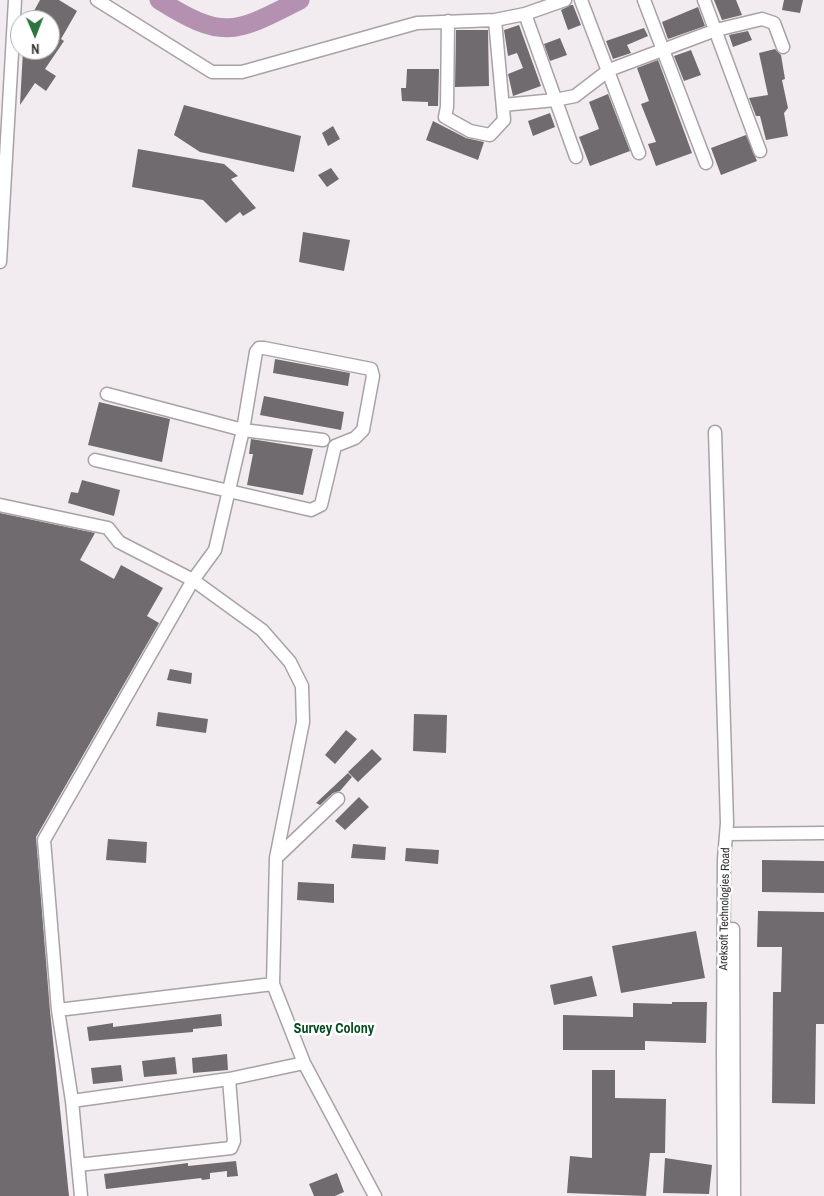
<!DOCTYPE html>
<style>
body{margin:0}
#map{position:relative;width:824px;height:1196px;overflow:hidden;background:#f2ecf1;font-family:"Archivo Narrow",sans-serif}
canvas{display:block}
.north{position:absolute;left:10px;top:10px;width:50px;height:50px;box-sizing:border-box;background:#fff;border:1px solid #aeadad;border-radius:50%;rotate:179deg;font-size:14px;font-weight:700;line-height:20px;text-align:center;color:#343133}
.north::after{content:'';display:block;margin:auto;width:18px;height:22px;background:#2d7440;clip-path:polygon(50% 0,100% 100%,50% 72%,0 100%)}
</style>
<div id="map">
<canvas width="824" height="1196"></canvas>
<div class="north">N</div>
</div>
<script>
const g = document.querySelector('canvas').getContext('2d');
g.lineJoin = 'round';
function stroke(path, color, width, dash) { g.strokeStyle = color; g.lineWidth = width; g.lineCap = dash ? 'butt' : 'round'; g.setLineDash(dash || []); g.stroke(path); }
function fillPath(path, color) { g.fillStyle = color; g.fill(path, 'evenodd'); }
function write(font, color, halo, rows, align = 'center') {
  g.font = font + ' "Archivo Narrow",sans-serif'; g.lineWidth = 5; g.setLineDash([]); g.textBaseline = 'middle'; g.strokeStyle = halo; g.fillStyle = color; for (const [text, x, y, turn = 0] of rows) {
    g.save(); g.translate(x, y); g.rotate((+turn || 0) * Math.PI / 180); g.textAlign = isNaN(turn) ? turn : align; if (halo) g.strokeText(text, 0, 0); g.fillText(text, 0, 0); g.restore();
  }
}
stroke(new Path2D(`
 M 159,0 C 224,41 235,33 300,0`), '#b491b0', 19);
fillPath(new Path2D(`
 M 40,0 L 59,0 L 77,11 L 61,39 L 64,41 L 45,69 L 56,76 L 46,91 L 35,83 L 20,105 L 23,50 L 50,50 L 50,20 L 29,20 Z
 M 714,0 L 736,0 L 742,15 L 722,20 Z
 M 784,0 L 803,0 L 800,13 L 782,10 Z
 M 571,5 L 573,5 L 581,25 L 568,30 L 561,10 Z
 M 698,7 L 705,26 L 668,39 L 662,22 Z
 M 519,25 L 541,86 L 513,96 L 508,74 L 523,68 L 517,53 L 508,56 L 504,30 Z
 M 644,28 L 648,36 L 627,45 L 631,53 L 613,59 L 606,41 Z
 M 456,30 L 488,30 L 489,86 L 455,87 Z
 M 748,31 L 752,40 L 733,47 L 729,35 Z
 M 560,38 L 567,55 L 550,61 L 544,44 Z
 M 775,49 L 781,55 L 785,79 L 782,80 L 788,108 L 784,113 L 788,136 L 766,140 L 760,116 L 756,116 L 749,98 L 768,95 L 759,53 Z
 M 691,50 L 701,75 L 684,81 L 674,56 Z
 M 658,60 L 692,153 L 656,166 L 648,144 L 656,142 L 641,104 L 649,101 L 637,68 Z
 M 407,69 L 439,69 L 438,106 L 428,106 L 428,102 L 402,101 L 401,88 L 406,88 Z
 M 608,94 L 630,151 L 590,166 L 579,137 L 599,129 L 589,102 Z
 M 184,105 L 301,136 L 294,172 L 200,152 L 174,135 Z
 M 550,113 L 555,127 L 533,136 L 528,121 Z
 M 433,121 L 466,138 L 484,142 L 478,160 L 426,140 Z
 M 333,126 L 340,139 L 328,146 L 322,133 Z
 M 746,135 L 757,161 L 721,175 L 711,148 Z
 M 138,149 L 224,164 L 238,176 L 231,179 L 256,208 L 243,216 L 240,212 L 226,223 L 203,200 L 132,187 Z
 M 331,168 L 339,179 L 327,187 L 318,175 Z
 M 303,232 L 350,240 L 344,271 L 299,262 Z
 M 275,359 L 350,373 L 348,386 L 273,373 Z
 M 264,396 L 344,412 L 341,430 L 260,415 Z
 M 99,402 L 170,419 L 162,462 L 88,445 Z
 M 251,439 L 313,449 L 303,495 L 247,485 L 253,454 L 249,454 Z
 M 82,480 L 120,490 L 114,516 L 68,503 L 71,492 L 78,493 Z
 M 0,513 L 95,533 L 80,560 L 114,579 L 121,565 L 163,588 L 147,616 L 159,623 L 36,837 L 50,1011 L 69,1196 L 0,1196 Z
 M 170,669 L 192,673 L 191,684 L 167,680 Z
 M 158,712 L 208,719 L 206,733 L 156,726 Z
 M 414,714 L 447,715 L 446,753 L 413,751 Z
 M 346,730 L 357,739 L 335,764 L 325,755 Z
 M 372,749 L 382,759 L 358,782 L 348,772 Z
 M 348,773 L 352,777 L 340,791 L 333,793 L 320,805 L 316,803 Z
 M 359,797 L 369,807 L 345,830 L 335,821 Z
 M 108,839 L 147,842 L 146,863 L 106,860 Z
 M 353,844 L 386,847 L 385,860 L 351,858 Z
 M 406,848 L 439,850 L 438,864 L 405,861 Z
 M 762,860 L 824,861 L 824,893 L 762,892 Z
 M 298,882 L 334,884 L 334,903 L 297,900 Z
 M 758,911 L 824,912 L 824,1024 L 816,1024 L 815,1104 L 772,1103 L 773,992 L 781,992 L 782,947 L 757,947 Z
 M 696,931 L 705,978 L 621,993 L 612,946 Z
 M 592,976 L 597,996 L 554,1005 L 550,985 Z
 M 672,1002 L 707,1002 L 706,1043 L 645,1041 L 645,1050 L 563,1050 L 563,1015 L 633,1017 L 633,1003 L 672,1004 Z
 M 221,1014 L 222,1026 L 193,1029 L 193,1032 L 89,1041 L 87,1027 L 113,1023 L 113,1027 Z
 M 227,1054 L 228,1070 L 193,1073 L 192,1058 Z
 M 175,1057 L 177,1074 L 144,1077 L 142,1061 Z
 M 121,1065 L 123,1081 L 93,1084 L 91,1068 Z
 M 592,1070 L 615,1070 L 615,1098 L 666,1099 L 665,1153 L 650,1153 L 646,1196 L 567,1193 L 570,1156 L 592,1158 Z
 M 665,1158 L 712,1165 L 709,1194 L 663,1193 Z
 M 236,1161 L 238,1176 L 227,1177 L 227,1171 L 210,1173 L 210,1179 L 202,1180 L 201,1178 L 106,1189 L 104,1174 L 188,1163 L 188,1166 Z
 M 337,1173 L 344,1192 L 335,1196 L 314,1196 L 309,1184 Z`), '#706b6f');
const minor = new Path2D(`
 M 97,0 L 212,72 L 242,72 L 417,23 L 495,20 L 525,14 L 565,0
 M 581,0 L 639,153
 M 644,0 L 706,163
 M 704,0 L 760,151
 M 525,14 L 576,157
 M 448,21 L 447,107 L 445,117 L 470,131 L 490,135 L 504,120 L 495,20
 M 503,105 L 555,100 L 575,96 L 609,70 L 716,30 L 762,19 L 774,23 L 783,47
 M 0,262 L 15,0
 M 107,394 L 243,430 L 323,440
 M 715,432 L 727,823 L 724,859 L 723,1055 L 724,1196
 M 0,505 L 108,528 L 119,542 L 193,580 L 262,630 L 290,662 L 302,686 L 303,722 L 276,858 L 273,984 L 304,1063 L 375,1196
 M 727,834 L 824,833
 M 276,858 L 338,799
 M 733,929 L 734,1196
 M 58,1010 L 273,984
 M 72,1101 L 229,1079 L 304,1063
 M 78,1165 L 231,1148 L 234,1141 L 229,1079
 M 81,1196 L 72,1101 L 58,1010 L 44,840 L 193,580 L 215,550 L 243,430 L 256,352 L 259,348 L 264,348 L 371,369 L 373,376 L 363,430 L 355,438 L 335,446 L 321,505 L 311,510 L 95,460`);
stroke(minor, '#a8a2a7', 15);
stroke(minor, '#fff', 12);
write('12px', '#343133', '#fff', [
 ["Areksoft Technologies Road",725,909,-89]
]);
write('bold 14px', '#004a1d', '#fff', [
 ["Survey Colony",334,1029]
]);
</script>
